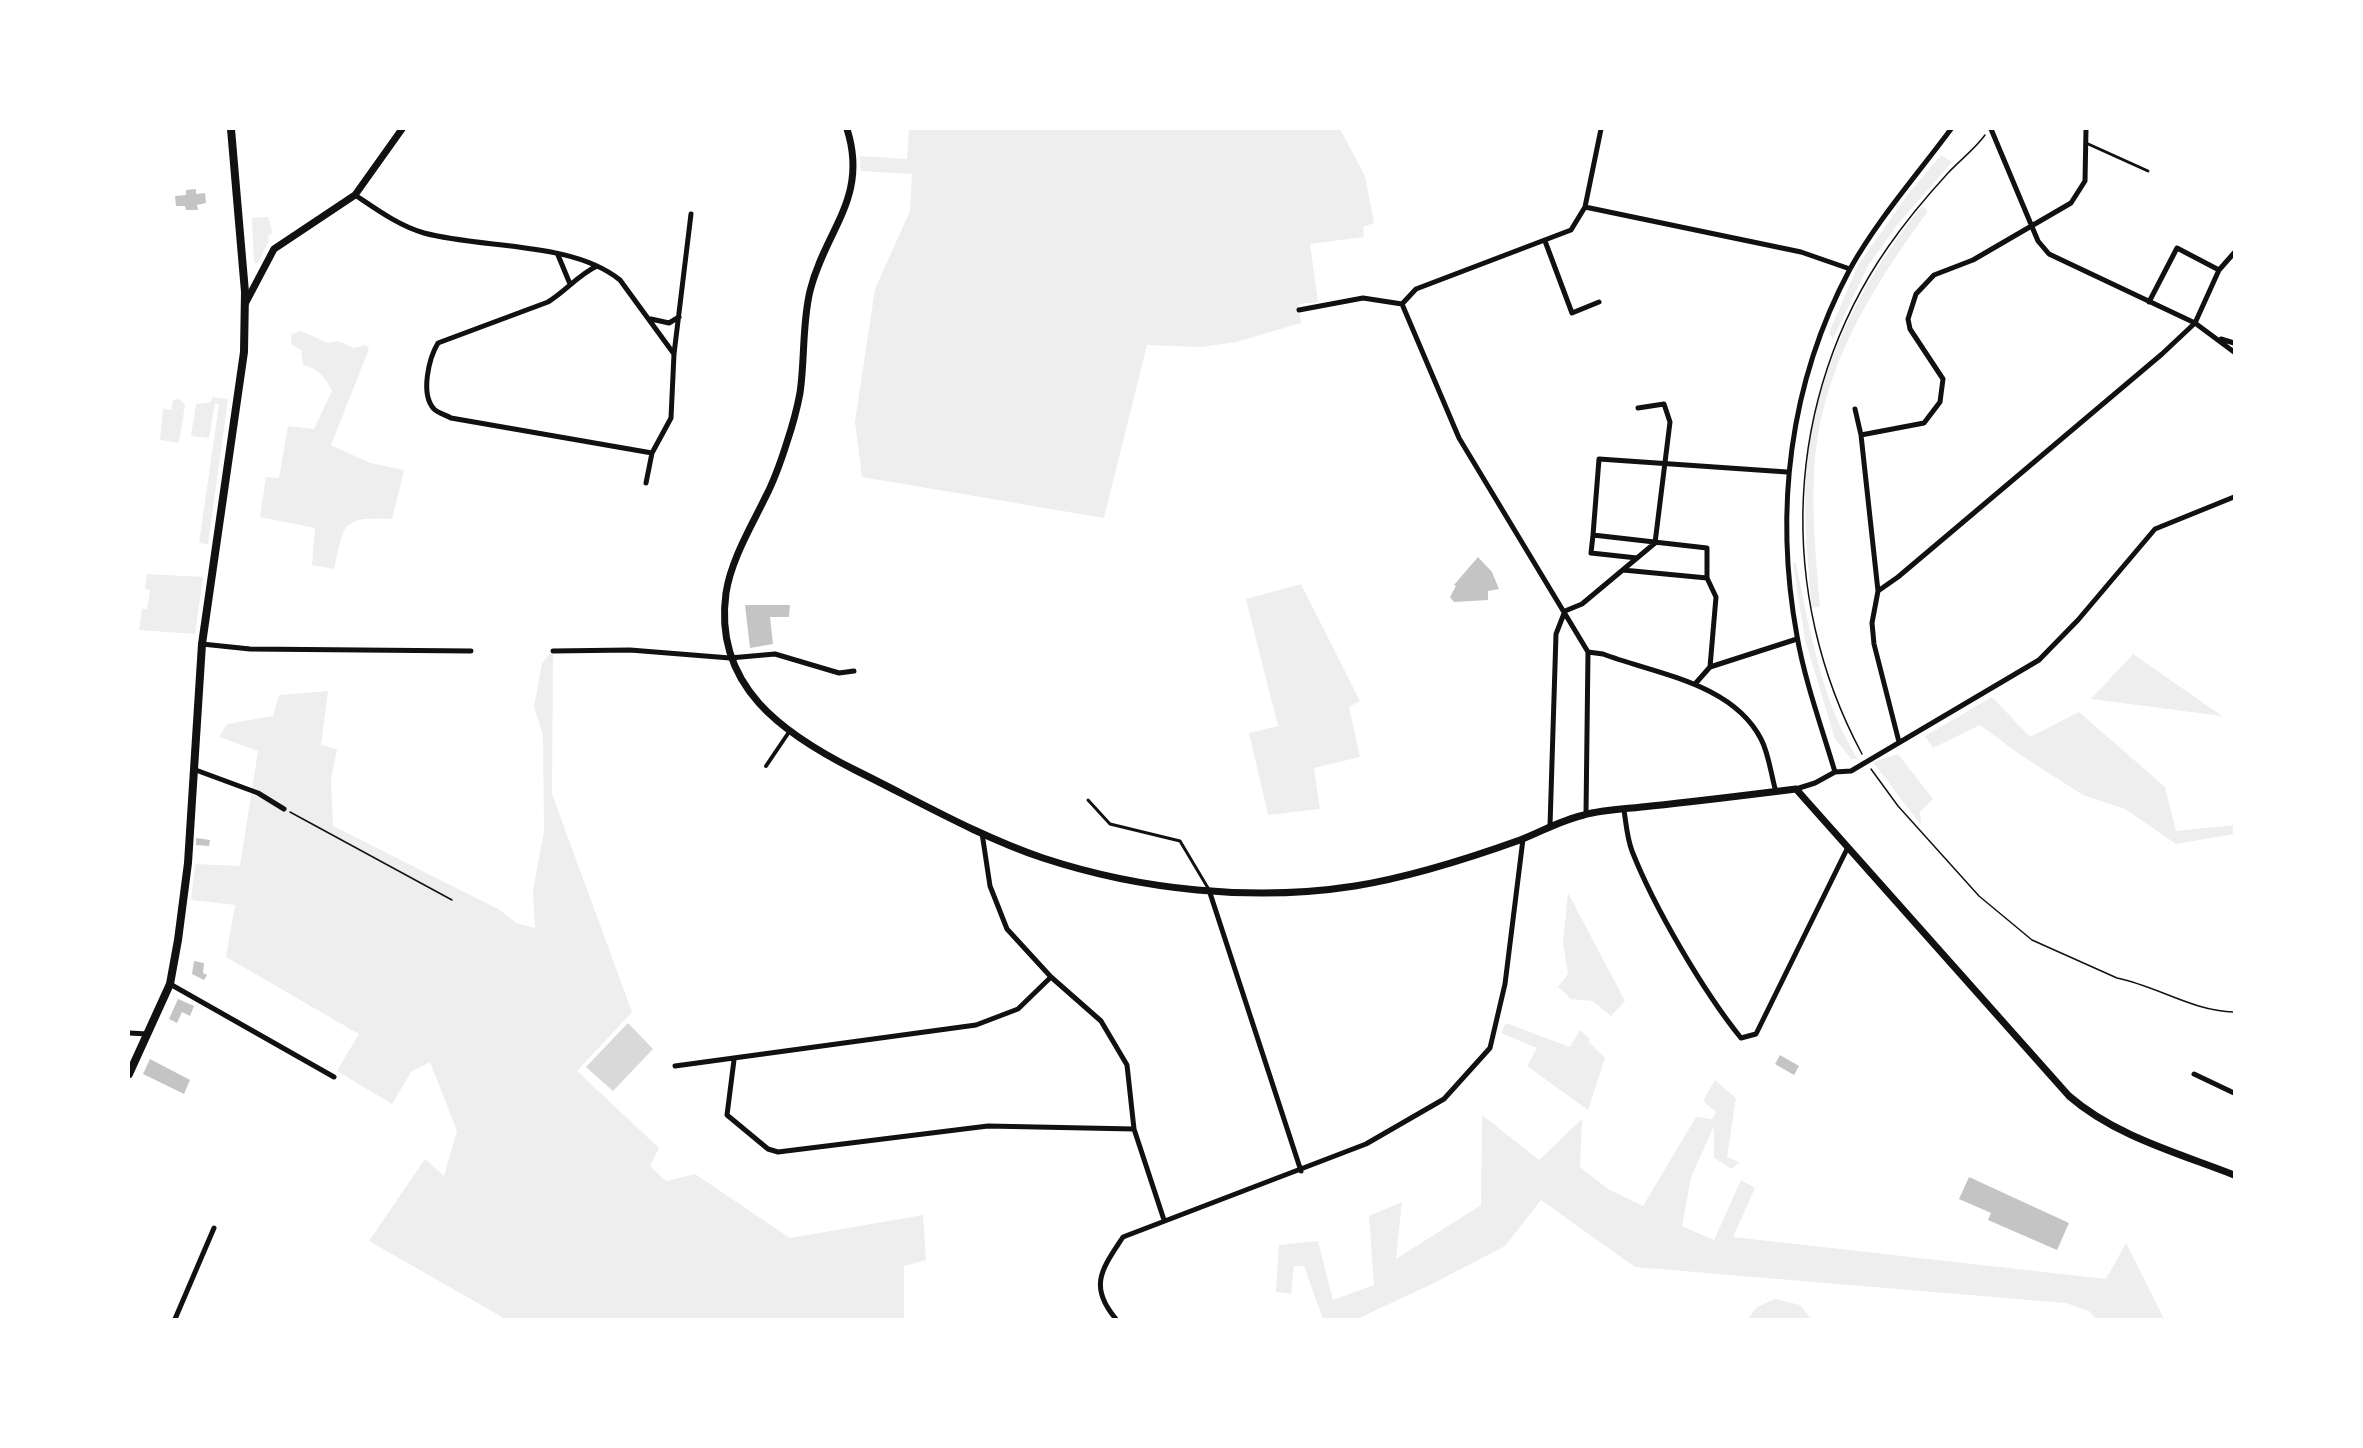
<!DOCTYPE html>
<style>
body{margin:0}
#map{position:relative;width:2363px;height:1448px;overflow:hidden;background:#fff;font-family:Raleway,sans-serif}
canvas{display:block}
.frame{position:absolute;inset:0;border:130px solid #fff;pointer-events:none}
</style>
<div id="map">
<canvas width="2363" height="1448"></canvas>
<div class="frame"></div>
</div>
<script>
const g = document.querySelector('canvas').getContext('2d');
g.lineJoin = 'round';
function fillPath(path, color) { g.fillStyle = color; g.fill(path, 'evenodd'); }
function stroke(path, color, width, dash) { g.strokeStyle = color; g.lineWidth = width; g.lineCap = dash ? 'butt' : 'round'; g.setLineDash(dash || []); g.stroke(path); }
fillPath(new Path2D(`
 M 909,129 L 1340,129 L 1365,176 L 1374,223 L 1363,227 L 1364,237 L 1310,244 L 1318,302 L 1299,304 L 1301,323 L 1236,342 L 1202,347 L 1147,345 L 1104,518 L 862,477 L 855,422 L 875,289 L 910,211 L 912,174 L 861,171 L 860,156 L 907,159 Z
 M 1941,155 L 1952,162 L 1897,225 L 1868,266 L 1833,339 L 1829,333 L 1858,265 L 1909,193 Z
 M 1922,206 L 1928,211 C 1870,291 1819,371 1814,474 C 1812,518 1816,562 1820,606 L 1812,608 C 1807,556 1802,504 1808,452 C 1820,361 1865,276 1922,206 Z
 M 268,217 L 273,233 L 268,236 L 269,240 L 258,263 L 254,263 L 252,218 Z
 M 301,331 L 328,343 L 338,341 L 354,348 L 366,345 L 369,349 L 331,445 L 370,463 L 404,470 L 392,519 C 342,516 344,523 334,569 L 312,565 L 315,528 L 260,517 L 266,477 L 279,478 L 288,426 L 314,429 L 332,391 C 326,378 318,368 303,365 L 301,350 L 291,344 L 292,334 Z
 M 212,397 L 228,399 L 208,544 L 199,543 L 219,404 L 215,403 L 209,438 L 191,436 L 196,404 L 211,402 Z
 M 180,399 L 185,405 L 179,443 L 160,440 L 163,409 L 171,410 L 173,400 Z
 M 1793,563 L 1796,563 C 1809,626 1822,704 1858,759 L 1851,759 L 1835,739 L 1805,640 Z
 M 147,574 L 203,577 L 195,634 L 139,630 L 142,609 L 147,609 L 150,590 L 145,589 Z
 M 1301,584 L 1360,701 L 1349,707 L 1360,757 L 1314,768 L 1320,809 L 1268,815 L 1249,733 L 1278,726 L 1246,599 Z
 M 553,651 L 552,794 L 632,1012 L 577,1071 L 659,1148 L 650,1166 L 666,1181 L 695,1174 L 790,1238 L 923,1215 L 926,1260 L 904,1266 L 904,1319 L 501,1319 L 502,1317 L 369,1241 L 425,1159 L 444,1176 L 457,1131 L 430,1062 L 411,1072 L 392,1104 L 337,1071 L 359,1034 L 226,957 L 235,905 L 191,900 L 195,864 L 240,866 L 258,751 L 219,737 L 227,724 L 273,716 L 279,695 L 328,691 L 321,745 L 337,749 L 331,779 L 333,826 L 500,910 L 516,923 L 535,928 L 533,890 L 544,831 L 543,735 L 534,707 L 542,663 Z
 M 2133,654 L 2222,716 L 2091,699 Z
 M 1992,697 L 2030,737 L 2079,712 L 2165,787 L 2176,831 L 2234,825 L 2234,834 L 2176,844 L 2125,809 L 2083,795 L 2019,754 L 1980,725 L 1933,748 L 1925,736 Z
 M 1898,754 L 1933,799 L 1920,812 L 1921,825 L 1873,762 Z
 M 1568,893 L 1625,1001 L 1611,1016 L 1593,1001 L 1571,999 L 1558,987 L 1568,974 L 1563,943 Z
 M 1506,1023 L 1570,1047 L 1580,1030 L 1590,1039 L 1588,1041 L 1605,1058 L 1588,1110 L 1527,1066 L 1537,1048 L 1501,1033 Z
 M 1715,1080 L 1736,1098 L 1727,1157 L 1739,1162 L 1732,1169 L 1714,1158 L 1714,1126 L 1691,1177 L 1682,1226 L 1714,1240 L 1741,1180 L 1755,1188 L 1733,1237 L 2106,1279 L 2126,1243 L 2164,1319 L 2096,1319 L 2089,1311 L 2066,1303 L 1635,1267 L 1541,1200 L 1505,1246 L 1432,1284 L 1357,1319 L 1323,1319 L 1304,1266 L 1294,1266 L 1291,1294 L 1276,1292 L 1279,1245 L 1318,1241 L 1333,1300 L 1374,1285 L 1369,1216 L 1402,1202 L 1396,1259 L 1481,1205 L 1482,1115 L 1539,1160 L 1582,1119 L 1580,1167 L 1608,1189 L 1643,1206 L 1696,1117 L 1712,1119 L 1716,1112 L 1703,1101 Z
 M 1775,1299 L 1800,1305 L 1811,1319 L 1748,1319 L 1757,1307 Z`), '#eee');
fillPath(new Path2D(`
 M 628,1023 L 653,1049 L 613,1091 L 586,1067 Z`), '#d9d9d9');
fillPath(new Path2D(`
 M 196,189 L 196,194 L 205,193 L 206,203 L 197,205 L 198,210 L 186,210 L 185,206 L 176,206 L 175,196 L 186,195 L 186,190 Z
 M 1478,557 L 1492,572 L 1499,589 L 1488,591 L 1488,600 L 1454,602 L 1450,597 L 1456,586 L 1454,585 Z
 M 745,605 L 790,605 L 789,617 L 770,617 L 773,644 L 750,648 Z
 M 196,838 L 210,840 L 209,846 L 196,845 Z
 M 194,961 L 204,963 L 203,973 L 207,975 L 204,980 L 192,974 Z
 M 178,999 L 194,1006 L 190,1016 L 182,1012 L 177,1023 L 169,1019 Z
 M 1780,1055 L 1799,1066 L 1794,1075 L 1775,1064 Z
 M 150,1059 L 190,1080 L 184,1094 L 143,1074 Z
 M 1969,1177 L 2069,1223 L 2057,1250 L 1988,1220 L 1991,1213 L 1959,1199 Z`), '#c4c4c4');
stroke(new Path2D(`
 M 1862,754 C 1776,594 1783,398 1888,247 C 1906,221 1926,197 1948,173 C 1960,160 1975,149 1985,135
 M 1871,769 L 1898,806 L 1979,896 L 2032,940 L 2117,978 C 2157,986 2192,1011 2234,1012
 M 290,812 L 452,900`), '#111', 1.5);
stroke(new Path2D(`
 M 2086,143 L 2148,171
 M 1088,800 L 1110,824 L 1180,841 L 1208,888`), '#111', 3);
stroke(new Path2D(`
 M 766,766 L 789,732`), '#111', 4);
stroke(new Path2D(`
 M 1991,129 L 2038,241 L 2049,254 L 2195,323 L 2234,352
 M 355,195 C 376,209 399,226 424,233 C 483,249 572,241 620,280 L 674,354
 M 1585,207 L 1801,252 L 1850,269
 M 1545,241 L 1572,313 L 1599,302
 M 558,255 L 570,284
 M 597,266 C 578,275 566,291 548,302 L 438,343 C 429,358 420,394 434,409 C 438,413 446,415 451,418 L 652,453
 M 2149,302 L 2177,248 L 2219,270
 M 1299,310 L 1363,298 L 1402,304
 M 651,319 L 669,323 L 679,317
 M 2221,339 L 2234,343
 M 1855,409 L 1861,435
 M 646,483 L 652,453 L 671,418 L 674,354 L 691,214
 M 1593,535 L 1599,459 L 1787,472
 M 1637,558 L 1591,553 L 1593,535 L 1707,548 L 1707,578 L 1716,597 L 1710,667
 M 1623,570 L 1707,578
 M 1878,591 L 1898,577 L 2162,354 L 2195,323 L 2219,270 L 2234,253
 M 1565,611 L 1582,604 L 1655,543 L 1670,422 L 1664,404 L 1638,408
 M 202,644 L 250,649 L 471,651
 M 553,651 L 630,650 L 730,658 L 775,654 L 839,673 L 854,671
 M 1588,652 L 1603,654 C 1656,674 1732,683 1761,739 C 1769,754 1771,775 1776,792
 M 1695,684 L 1710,667 L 1797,639
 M 1899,742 L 1874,644 L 1872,623 L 1878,591 L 1861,435 L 1924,423 L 1940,402 L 1943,379 L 1910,329 L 1908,319 L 1916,294 L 1934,275 L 1973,260 L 2071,203 L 2085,181 L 2086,129
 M 193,769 L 258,793 L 284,809
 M 1835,772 C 1822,728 1805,682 1797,636 C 1774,511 1789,383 1850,269 C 1878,219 1917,175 1951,129
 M 1796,789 L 1815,783 L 1835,772 L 1851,771 L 2039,660 L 2078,620 L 2155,529 L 2234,497
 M 1624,810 C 1626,823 1627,838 1632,851 C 1654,907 1703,991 1741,1038 L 1756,1034 L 1847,849
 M 1586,814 L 1588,652 L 1459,438 L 1402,304 L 1416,289 L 1571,230 L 1585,207 L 1601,129
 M 1550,826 L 1556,634 L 1565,611
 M 982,833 L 990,886 L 1007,929 L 1051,977 L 1101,1021 L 1127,1065 L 1134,1129 L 1164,1220
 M 1209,890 L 1301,1171
 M 170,984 L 334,1077
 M 129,1033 L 148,1034
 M 734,1060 L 727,1115 L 768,1149 L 778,1152 L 988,1126 L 1134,1129
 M 675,1066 L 976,1025 L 1018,1009 L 1051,977
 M 2194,1074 L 2234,1093
 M 175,1319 L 214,1228
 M 1116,1319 C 1088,1286 1102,1269 1123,1237 L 1366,1144 L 1444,1099 L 1490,1048 L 1505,984 L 1523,839`), '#111', 5);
stroke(new Path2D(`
 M 847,129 C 869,198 825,230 810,291 C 802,324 805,359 800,393 C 797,409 792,427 787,442 C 781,461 774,481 765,498 C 751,527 731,560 726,593 C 713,686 783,734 857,771 C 918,801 978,836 1043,858 C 1140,890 1253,902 1355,886 C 1411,877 1467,859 1520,840 C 1541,832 1561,820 1584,815 C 1605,809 1629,809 1651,806 C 1700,801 1748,795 1796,789 L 2069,1096 C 2115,1136 2178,1153 2234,1175
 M 245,304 L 274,249 L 355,195 L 402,129`), '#111', 7);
stroke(new Path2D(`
 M 129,1074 L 170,984 L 178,940 L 188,863 L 202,644 L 244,352 L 245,292 L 231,129`), '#111', 8);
</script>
